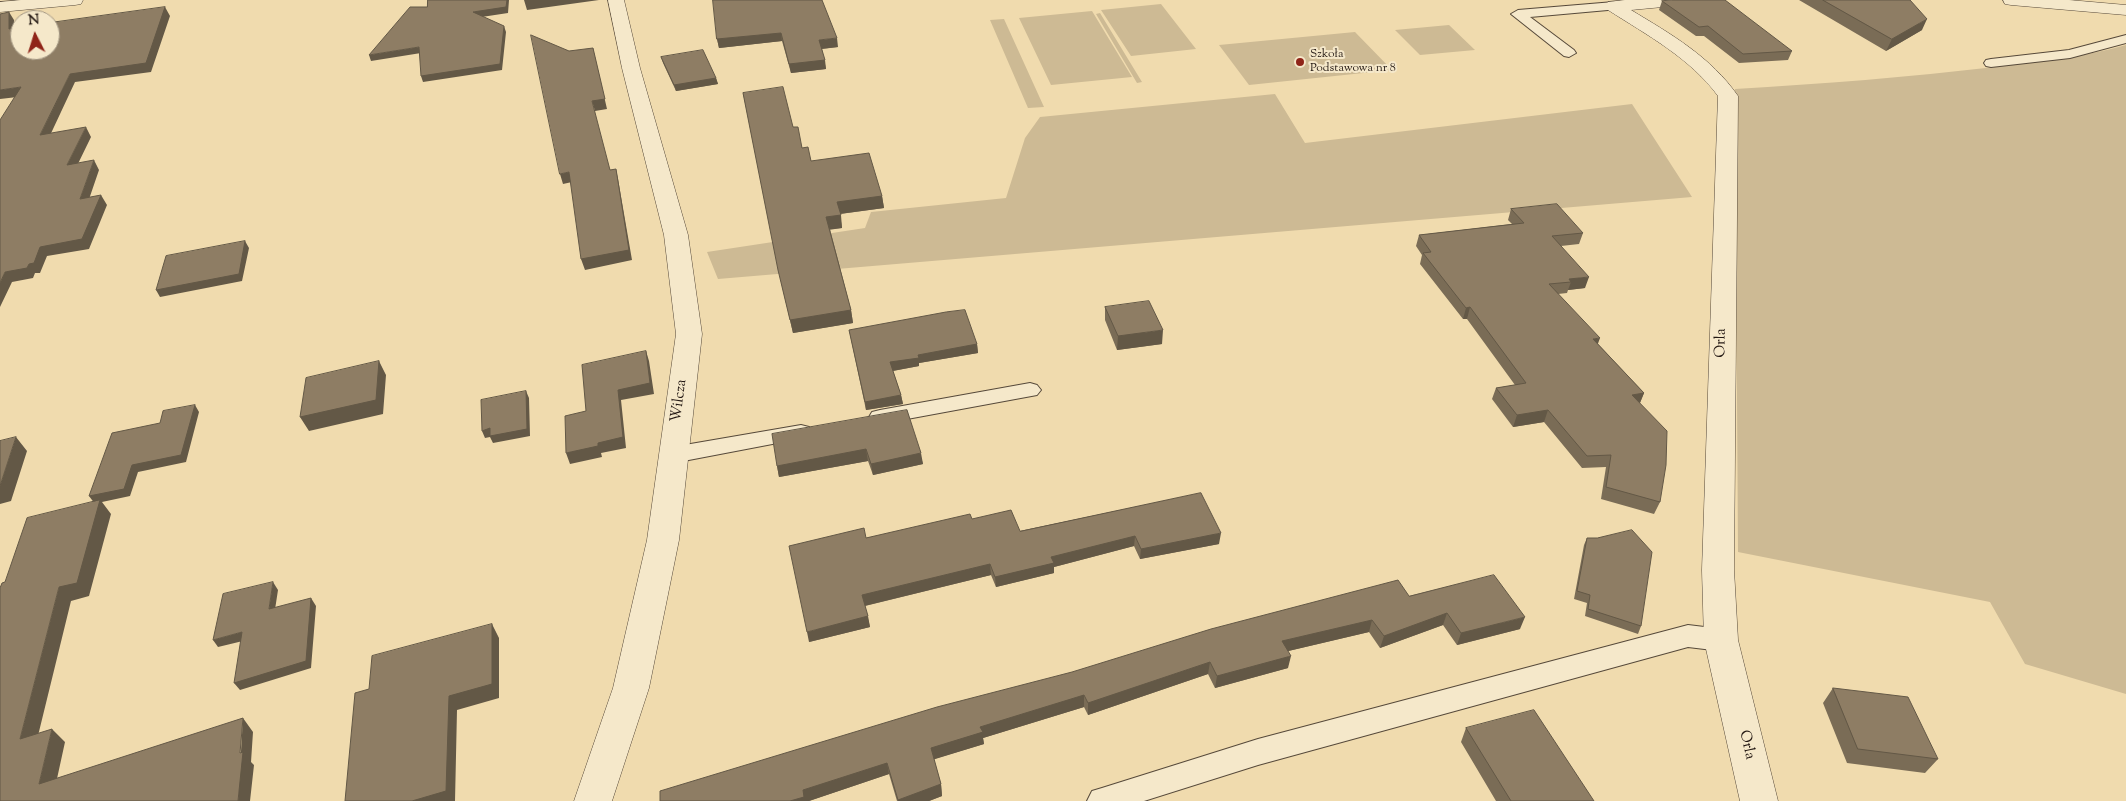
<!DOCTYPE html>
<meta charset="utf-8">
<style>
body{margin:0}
#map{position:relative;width:2126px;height:801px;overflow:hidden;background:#f0dbae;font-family:"Sorts Mill Goudy",serif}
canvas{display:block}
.north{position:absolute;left:10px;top:10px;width:50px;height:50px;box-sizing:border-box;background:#f5e8ca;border:1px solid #a19581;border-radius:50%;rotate:355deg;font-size:14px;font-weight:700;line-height:20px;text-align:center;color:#231813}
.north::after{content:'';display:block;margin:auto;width:18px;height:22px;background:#8f2418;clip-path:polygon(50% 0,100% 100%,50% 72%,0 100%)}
</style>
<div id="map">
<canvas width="2126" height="801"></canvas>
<div class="north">N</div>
</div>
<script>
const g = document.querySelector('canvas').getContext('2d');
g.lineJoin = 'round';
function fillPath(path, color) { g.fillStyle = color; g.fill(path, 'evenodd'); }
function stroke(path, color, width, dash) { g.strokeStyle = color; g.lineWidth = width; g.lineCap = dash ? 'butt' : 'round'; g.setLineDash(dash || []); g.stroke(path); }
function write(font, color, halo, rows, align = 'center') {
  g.font = font + ' "Sorts Mill Goudy",serif'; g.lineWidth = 4; g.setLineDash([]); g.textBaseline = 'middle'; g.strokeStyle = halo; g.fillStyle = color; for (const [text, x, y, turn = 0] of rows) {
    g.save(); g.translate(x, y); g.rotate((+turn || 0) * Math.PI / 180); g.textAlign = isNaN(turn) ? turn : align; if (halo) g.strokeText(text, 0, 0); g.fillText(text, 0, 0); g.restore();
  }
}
fillPath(new Path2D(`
 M 1161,4 L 1196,49 L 1131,56 L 1101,10 Z
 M 1092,11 L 1132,77 L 1051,85 L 1019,18 Z
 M 1100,13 L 1142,82 L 1137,83 L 1096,14 Z
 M 1004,19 L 1044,107 L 1028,108 L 990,20 Z
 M 1449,25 L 1475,50 L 1420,55 L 1395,30 Z
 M 1355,32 L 1392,70 L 1249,85 L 1219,45 Z
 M 2126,45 L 2126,694 L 2025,664 L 1990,602 L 1738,552 L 1735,89 C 1822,84 1909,77 1995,67 C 2040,61 2083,57 2126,45 Z
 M 1275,94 L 1305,143 L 1632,104 L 1692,197 L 718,279 L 707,252 L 865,228 L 871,212 L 1006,198 L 1025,138 L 1040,117 Z`), '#cdba94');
const lane = new Path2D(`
 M 1614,2 L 1621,6 L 1619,9 L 1530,17 L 1574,50 L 1576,53 L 1569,57 L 1564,56 L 1511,14 L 1518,10 Z
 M 2126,35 L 2126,43 L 2070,58 L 1991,67 L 1986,66 L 1984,63 L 1986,60 L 1991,59 L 2069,50 Z
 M 1030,383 L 1037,385 L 1041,390 L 1037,395 L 880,424 L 872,422 L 869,417 L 872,412 L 880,410 Z
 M 801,425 L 809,427 L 812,432 L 809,437 L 673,463 L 665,460 L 662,455 L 665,450 L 673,447 Z
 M 1688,625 L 1721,629 L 1730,633 L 1734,640 L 1730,647 L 1721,651 L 1688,647 L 1258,765 L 1144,801 L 1087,801 L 1092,791 L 1102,788 L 1258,739 Z`);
const street = new Path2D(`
 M 21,0 L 83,0 L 81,4 L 75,5 L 0,12 L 0,2 Z
 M 608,0 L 624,0 L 640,68 L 688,235 L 702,334 L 679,540 L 649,688 L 612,801 L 574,801 L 613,688 L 647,540 L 676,334 L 664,235 L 622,68 Z
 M 1625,0 L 1692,0 L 1690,4 L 1684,5 L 1631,10 C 1671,34 1711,57 1738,96 L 1734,570 L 1738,640 L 1778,801 L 1740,801 L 1704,640 L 1702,570 L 1718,96 C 1690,58 1647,35 1608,10 L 1606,6 L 1608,2 Z
 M 2003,0 L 2069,0 L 2126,5 L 2126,15 L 2011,5 L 2005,4 Z`);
stroke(lane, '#56493a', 2);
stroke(street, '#56493a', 1);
fillPath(lane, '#f5e8ca');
fillPath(street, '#f5e8ca');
fillPath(new Path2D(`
 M 713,0 L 838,47 L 822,49 L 826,69 L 791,73 L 782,41 L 719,48 L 717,39 Z
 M 1799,0 L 1910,0 L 1922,30 L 1886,51 Z
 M 1662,1 L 1792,51 L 1788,60 L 1739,63 L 1704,36 L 1696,36 L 1659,10 Z
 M 661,57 L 716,78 L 718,84 L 676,91 L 663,63 Z
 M 743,93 L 793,127 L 802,148 L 811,161 L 882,196 L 884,208 L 840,214 L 842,228 L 830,229 L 851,310 L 853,323 L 793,333 L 781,282 Z
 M 1511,209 L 1583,233 L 1579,244 L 1561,246 L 1585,288 L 1568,290 L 1567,293 L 1558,294 L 1598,344 L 1644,393 L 1640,403 L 1660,502 L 1654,514 L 1601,499 L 1606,467 L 1582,468 L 1544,422 L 1513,427 L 1492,399 L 1496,388 L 1515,385 L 1467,319 L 1463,319 L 1420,264 L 1422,255 L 1416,246 L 1419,235 L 1512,224 L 1508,220 Z
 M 1105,307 L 1162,344 L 1117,350 L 1105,320 Z
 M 849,330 L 977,344 L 978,353 L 919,363 L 919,366 L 893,371 L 901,395 L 903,404 L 866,410 Z
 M 907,410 L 923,464 L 873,475 L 868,461 L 779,477 L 777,466 Z
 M 1201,493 L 1219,544 L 1140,559 L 1134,546 L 1054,567 L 1054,573 L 996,587 L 991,575 L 865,606 L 870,627 L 809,642 L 866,538 L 972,519 L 1020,531 Z
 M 1587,538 L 1641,626 L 1638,634 L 1585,616 L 1587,603 L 1574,599 L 1584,545 Z
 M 1409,596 L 1520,629 L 1457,645 L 1443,625 L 1380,648 L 1369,632 L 1288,651 L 1288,668 L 1215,688 L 1208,674 L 1088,715 L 1084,707 L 983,738 L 984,744 L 934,759 L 941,784 L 942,796 L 929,801 L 897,801 L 889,774 L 809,801 L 660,801 Z
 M 1833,688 L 1938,759 L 1925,773 L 1847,763 L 1823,703 Z
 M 1466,728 L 1594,801 L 1496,801 L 1461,742 Z`), '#7a6c56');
fillPath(new Path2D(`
 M 507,0 L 509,0 L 508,13 L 475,18 L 473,12 Z
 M 524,0 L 599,0 L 527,10 Z
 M 165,7 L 170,16 L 151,72 L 75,82 L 46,144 L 40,135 L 70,74 Z
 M 9,12 L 14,20 L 14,37 L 9,29 Z
 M 1927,19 L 1922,30 L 1886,51 L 1892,39 Z
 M 504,26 L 506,32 L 502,70 L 423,82 L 421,76 Z
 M 781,33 L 782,41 L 719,48 L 717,39 Z
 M 837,38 L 838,47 L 820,49 L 819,40 Z
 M 419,47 L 421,53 L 371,61 L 369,55 Z
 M 593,48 L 607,109 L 595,111 L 592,101 Z
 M 825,60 L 826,69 L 791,73 L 789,64 Z
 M 716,78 L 718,84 L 676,91 L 674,85 Z
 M 21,87 L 26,96 L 0,99 L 0,90 Z
 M 86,127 L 91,137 L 73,174 L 67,165 Z
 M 94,160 L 99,170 L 86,208 L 80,199 Z
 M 616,169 L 618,179 L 632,260 L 585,270 L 581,259 Z
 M 569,172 L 572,182 L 563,184 L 560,174 Z
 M 101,195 L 107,205 L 89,249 L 47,256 L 40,273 L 35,273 L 33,278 L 12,282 L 0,307 L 0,283 L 5,272 L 29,264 L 40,247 Z
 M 882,196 L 884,208 L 839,214 L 837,202 Z
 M 841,215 L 842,228 L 828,230 L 826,217 Z
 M 245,241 L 249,248 L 242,281 L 160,297 L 156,290 Z
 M 1589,277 L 1585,288 L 1568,290 L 1571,282 L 1569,279 Z
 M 1470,307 L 1467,319 L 1463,319 L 1466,308 Z
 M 851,310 L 853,323 L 793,333 L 790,320 Z
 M 1163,330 L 1162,344 L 1117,350 L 1118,336 Z
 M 1600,338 L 1596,349 L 1593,339 Z
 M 977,344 L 978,353 L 919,363 L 919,366 L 892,371 L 890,362 L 918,355 Z
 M 646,351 L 649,361 L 654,394 L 621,400 L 626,448 L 601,453 L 602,457 L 570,464 L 566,453 L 598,443 L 618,390 Z
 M 379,361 L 386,375 L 383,414 L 309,431 L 300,417 Z
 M 526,391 L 529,398 L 530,436 L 493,443 L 490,437 L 485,438 L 482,431 Z
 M 1644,393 L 1639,405 L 1632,395 Z
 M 901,395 L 903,404 L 866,410 L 865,402 Z
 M 195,405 L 199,412 L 186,462 L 138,472 L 130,496 L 102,502 L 111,514 L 89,596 L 71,601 L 34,752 L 20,739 L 59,587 L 95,504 L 89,496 L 132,465 Z
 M 1548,410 L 1544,422 L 1513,427 L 1517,415 Z
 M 16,437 L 27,451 L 11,501 L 0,504 L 0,486 Z
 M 866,449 L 868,461 L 779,477 L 777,466 Z
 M 921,453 L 923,464 L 873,475 L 871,464 Z
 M 1221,533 L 1219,544 L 1140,559 L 1141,549 Z
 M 1135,536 L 1134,546 L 1054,567 L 1054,573 L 996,587 L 995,577 L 1051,557 Z
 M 990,564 L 991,575 L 864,606 L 862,595 Z
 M 273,582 L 278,590 L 274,616 L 269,609 Z
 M 311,598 L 316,606 L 311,668 L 240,690 L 234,683 Z
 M 1447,613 L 1443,625 L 1380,648 L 1384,636 Z
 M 868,616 L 870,627 L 809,642 L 807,632 Z
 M 1525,617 L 1520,629 L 1457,645 L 1461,633 Z
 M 1372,620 L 1369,632 L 1280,653 L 1282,641 Z
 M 492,624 L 499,638 L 499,698 L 457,710 L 455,801 L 412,801 L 449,696 Z
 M 242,632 L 247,640 L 218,647 L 213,640 Z
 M 1291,656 L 1288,668 L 1215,688 L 1217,676 Z
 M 1210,662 L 1208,674 L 1088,715 L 1088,703 Z
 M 1084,695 L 1084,707 L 983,738 L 984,744 L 932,760 L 931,748 L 980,727 Z
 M 243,718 L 253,732 L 251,762 L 254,765 L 250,801 L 238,801 Z
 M 52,729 L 65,742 L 53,797 L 39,784 Z
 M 887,763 L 889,774 L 809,801 L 790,801 L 803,790 Z
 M 941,784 L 942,796 L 929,801 L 898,801 L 898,800 Z`), '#635846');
const building = new Path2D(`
 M 428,0 L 507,0 L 506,7 L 473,12 L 504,26 L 500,64 L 421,76 L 419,47 L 369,55 L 410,7 L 427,7 Z
 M 713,0 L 822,0 L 837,38 L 819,40 L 825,60 L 789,64 L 781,33 L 717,39 Z
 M 1672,0 L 1725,0 L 1792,51 L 1743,54 L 1708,26 L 1699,27 L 1662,1 Z
 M 1823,0 L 1910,0 L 1927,19 L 1892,39 Z
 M 165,7 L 146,63 L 70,74 L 40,135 L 86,127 L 67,165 L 94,160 L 80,199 L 101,195 L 82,239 L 40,247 L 34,263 L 29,264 L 27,268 L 5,272 L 0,283 L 0,120 L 21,87 L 0,90 L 0,14 L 9,12 L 9,29 L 20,27 L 20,50 L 50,50 L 50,23 Z
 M 531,35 L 569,51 L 593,48 L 605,99 L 592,101 L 610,170 L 616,169 L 629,250 L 581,259 L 569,172 L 560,174 Z
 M 703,50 L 716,78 L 674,85 L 661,57 Z
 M 783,87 L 793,127 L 798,127 L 802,148 L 808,147 L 811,161 L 869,153 L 882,196 L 837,202 L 841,215 L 826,217 L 851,310 L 790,320 L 778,270 L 743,93 Z
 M 1557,204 L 1583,233 L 1552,236 L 1589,277 L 1569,279 L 1571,282 L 1549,284 L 1600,338 L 1593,339 L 1644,393 L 1632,395 L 1667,431 L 1666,465 L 1660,502 L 1606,487 L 1611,455 L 1587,456 L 1548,410 L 1517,415 L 1496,388 L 1526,383 L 1470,307 L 1466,308 L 1423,253 L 1431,252 L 1419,235 L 1524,223 L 1511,209 Z
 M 245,241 L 239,274 L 156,290 L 166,256 Z
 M 1149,301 L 1163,330 L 1118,336 L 1105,307 Z
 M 965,310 L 977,344 L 918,355 L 919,358 L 890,362 L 901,395 L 865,402 L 849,330 L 946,312 Z
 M 646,351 L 650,383 L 618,390 L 623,437 L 598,443 L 598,446 L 566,453 L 565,416 L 586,411 L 582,365 Z
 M 379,361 L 376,400 L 300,417 L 306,378 Z
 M 526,391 L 527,429 L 490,436 L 490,428 L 482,431 L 481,400 Z
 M 195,405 L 181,455 L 132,465 L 124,489 L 89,496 L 112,433 L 160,423 L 163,411 Z
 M 907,410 L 921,453 L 871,464 L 866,449 L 777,466 L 772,434 Z
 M 16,437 L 0,486 L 0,441 Z
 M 1201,493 L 1221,533 L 1141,549 L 1135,536 L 1051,557 L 1054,563 L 995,577 L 990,564 L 862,595 L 868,616 L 807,632 L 789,546 L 864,528 L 866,538 L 970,514 L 972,519 L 1011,510 L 1020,531 Z
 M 100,500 L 77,583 L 59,587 L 20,739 L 52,729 L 39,784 L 243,718 L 240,753 L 243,752 L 238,801 L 0,801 L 0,588 L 2,583 L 5,582 L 27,518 Z
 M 1632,530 L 1652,552 L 1641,626 L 1588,609 L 1590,595 L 1577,591 L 1587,538 L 1597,538 Z
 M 1494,575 L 1525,617 L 1461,633 L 1447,613 L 1384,636 L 1372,620 L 1282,641 L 1291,656 L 1217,676 L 1210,662 L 1088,703 L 1084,695 L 980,727 L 983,732 L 931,748 L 941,784 L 898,800 L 887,763 L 803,790 L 804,797 L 790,801 L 660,801 L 660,791 L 937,707 L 1072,672 L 1211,629 L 1398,580 L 1409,596 Z
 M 273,582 L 269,609 L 311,598 L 306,661 L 234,683 L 242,632 L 213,640 L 223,594 Z
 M 492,624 L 492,684 L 449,696 L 446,791 L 412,801 L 345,801 L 355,693 L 369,689 L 372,656 Z
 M 1833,688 L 1908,697 L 1938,759 L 1858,749 Z
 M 1534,710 L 1594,801 L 1511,801 L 1466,728 Z`);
fillPath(building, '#8e7d64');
stroke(building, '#635846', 1);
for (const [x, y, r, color] of [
 [1300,62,5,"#8f2418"]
]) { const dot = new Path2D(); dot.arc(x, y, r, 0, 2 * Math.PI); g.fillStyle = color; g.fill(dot); stroke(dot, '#f5e8ca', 2); }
write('12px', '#231813', '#f5e8ca', [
 ["Szkoła",1310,55],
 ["Podstawowa nr 8",1310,69]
], 'left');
write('15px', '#231813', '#f5e8ca', [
 ["Orla",1722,343,-89],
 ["Wilcza",680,401,-82],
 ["Orla",1746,745,77]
]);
</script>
